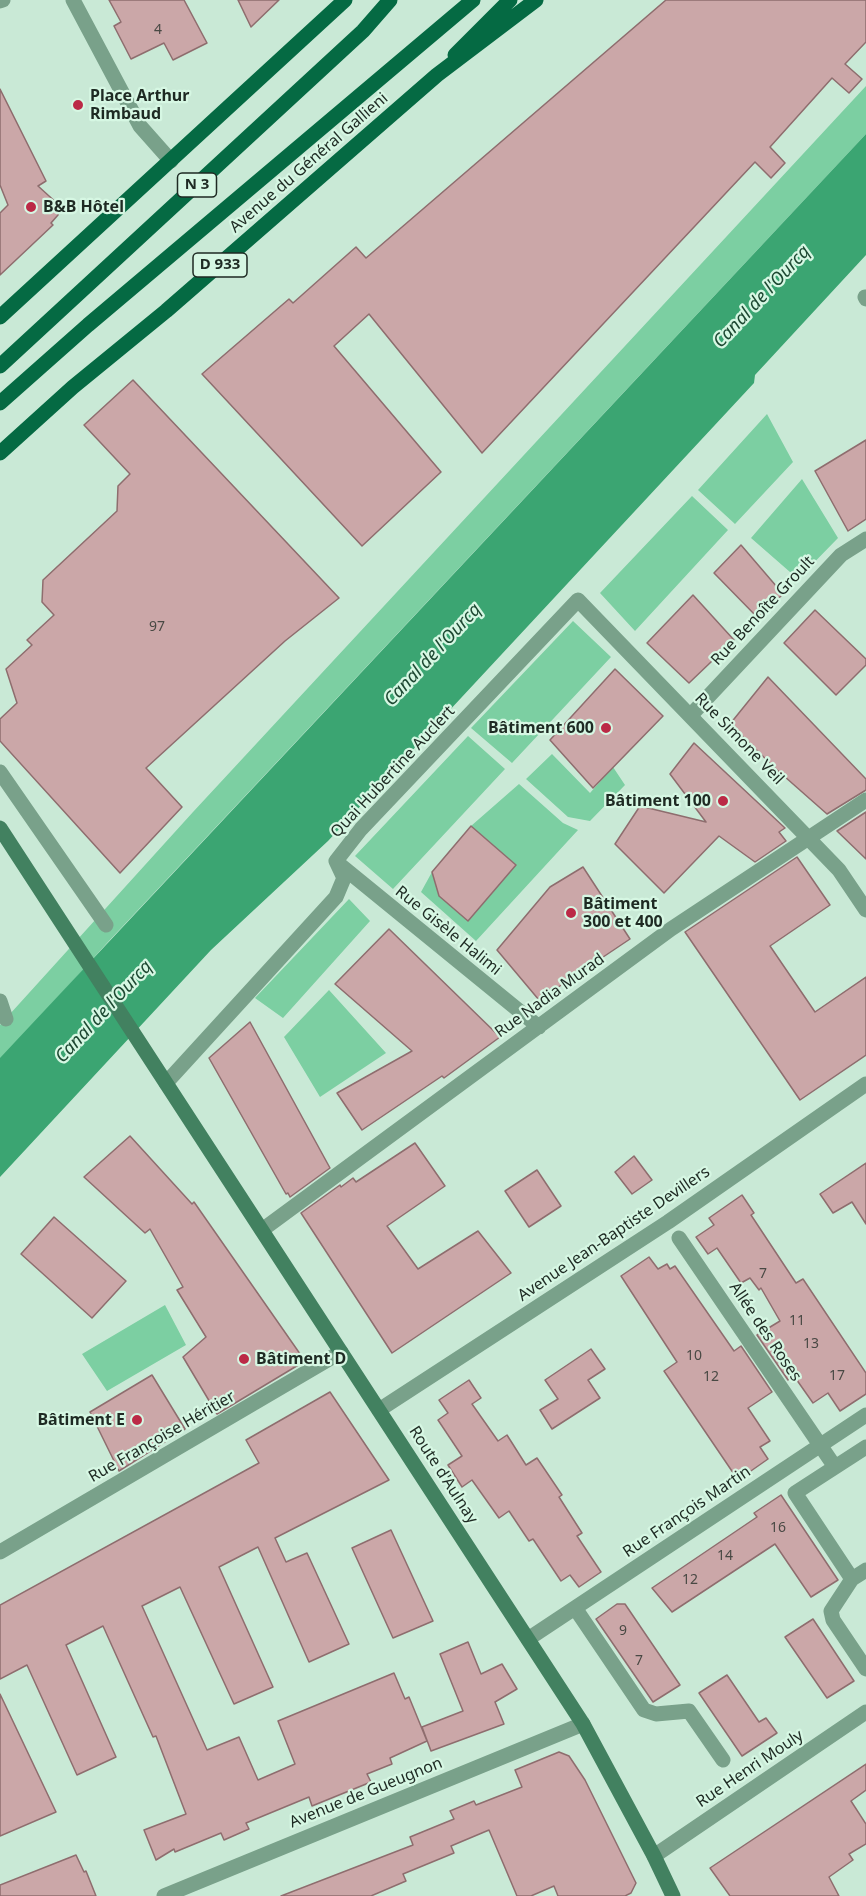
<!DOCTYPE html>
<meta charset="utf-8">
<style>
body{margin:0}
canvas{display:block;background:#c9e9d6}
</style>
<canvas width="866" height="1896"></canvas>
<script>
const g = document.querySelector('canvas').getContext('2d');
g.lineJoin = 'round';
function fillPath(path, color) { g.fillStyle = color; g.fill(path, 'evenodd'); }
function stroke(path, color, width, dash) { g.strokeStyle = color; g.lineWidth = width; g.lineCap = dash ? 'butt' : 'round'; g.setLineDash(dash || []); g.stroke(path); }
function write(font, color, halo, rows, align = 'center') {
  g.font = font + ' "Noto Sans",sans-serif'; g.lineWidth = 4.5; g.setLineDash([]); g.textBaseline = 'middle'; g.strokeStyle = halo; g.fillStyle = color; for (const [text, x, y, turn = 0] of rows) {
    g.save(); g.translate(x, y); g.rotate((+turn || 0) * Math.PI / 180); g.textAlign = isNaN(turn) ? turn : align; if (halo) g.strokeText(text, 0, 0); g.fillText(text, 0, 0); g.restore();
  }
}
fillPath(new Path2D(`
 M 866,86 L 866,134 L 108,942 L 0,1061 L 0,1025 L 193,812 Z
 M 767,414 L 793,462 L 735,524 L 698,490 Z
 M 802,479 L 838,538 L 798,579 L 751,538 Z
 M 692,496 L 728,530 L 635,631 L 600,593 Z
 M 573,621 L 611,657 L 512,763 L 471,728 Z
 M 468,736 L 505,769 L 393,889 L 355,856 Z
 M 552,754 L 590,793 L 613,767 L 625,785 L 590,821 L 568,817 L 526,779 Z
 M 519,784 L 563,823 L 578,830 L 476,941 L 421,892 L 432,872 L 439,896 L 468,921 L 516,865 L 471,826 Z
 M 349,899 L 370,921 L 283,1018 L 255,998 Z
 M 329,990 L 386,1053 L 320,1097 L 284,1037 Z
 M 165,1305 L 186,1345 L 107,1391 L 82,1354 Z`), '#7ccfa2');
fillPath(new Path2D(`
 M 866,134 L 866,255 L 755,375 L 754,383 L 328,841 L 211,950 L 0,1177 L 0,1058 Z`), '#3ba572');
const building = new Path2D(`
 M 109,0 L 184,0 L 207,43 L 173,60 L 164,43 L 131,59 L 114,26 L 121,22 Z
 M 238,0 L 279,0 L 251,27 Z
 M 666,0 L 866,0 L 866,42 L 845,64 L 862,79 L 849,93 L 832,78 L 770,147 L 785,163 L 771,178 L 755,162 L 482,453 L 369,314 L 334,346 L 441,472 L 362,546 L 202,374 L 289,299 L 293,303 L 356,247 L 366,258 Z
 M 0,89 L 46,181 L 38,186 L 59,205 L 58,215 L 51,223 L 53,225 L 0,275 L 0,213 L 8,205 L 0,185 Z
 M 133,380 L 339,598 L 285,641 L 146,768 L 182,807 L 120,873 L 0,741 L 0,719 L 17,703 L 6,669 L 32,645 L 27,640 L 54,615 L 42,602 L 43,580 L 117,511 L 118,486 L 130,474 L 84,425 Z
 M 866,440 L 866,519 L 848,531 L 815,471 Z
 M 741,545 L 783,594 L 758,618 L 714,573 Z
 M 693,595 L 734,640 L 689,683 L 647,643 Z
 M 815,610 L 866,659 L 866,665 L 836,695 L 784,643 Z
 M 615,669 L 663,716 L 593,788 L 550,740 Z
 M 768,677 L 866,779 L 866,790 L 827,814 L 776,769 L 730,724 Z
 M 694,743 L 785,828 L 779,832 L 786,841 L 755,862 L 719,836 L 664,893 L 615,844 L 640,806 L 706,822 L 670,774 Z
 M 866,812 L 866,859 L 837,831 Z
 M 471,826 L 516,865 L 468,921 L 439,896 L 432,872 Z
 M 797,857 L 830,905 L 770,946 L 815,1012 L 866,977 L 866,1055 L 800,1100 L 685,932 Z
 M 583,867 L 630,939 L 539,1000 L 497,950 L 550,887 Z
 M 389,929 L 500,1037 L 444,1078 L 442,1076 L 362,1130 L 337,1093 L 412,1051 L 335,984 Z
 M 250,1022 L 330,1168 L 290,1197 L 288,1193 L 286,1194 L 209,1058 Z
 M 130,1136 L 192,1204 L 194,1202 L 305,1361 L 217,1414 L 183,1357 L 206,1337 L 177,1290 L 183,1287 L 150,1229 L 145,1233 L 84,1177 Z
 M 415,1143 L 445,1186 L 387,1226 L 418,1269 L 478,1231 L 511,1273 L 392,1353 L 301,1213 L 340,1185 L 341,1187 L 353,1178 L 356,1182 Z
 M 634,1156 L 652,1180 L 632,1194 L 615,1172 Z
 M 866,1163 L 866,1224 L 852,1202 L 833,1213 L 820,1194 Z
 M 537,1170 L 561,1206 L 529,1227 L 505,1191 Z
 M 742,1195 L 754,1213 L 751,1215 L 796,1283 L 803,1279 L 866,1373 L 866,1394 L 840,1411 L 828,1393 L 813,1403 L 794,1376 L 788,1380 L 757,1335 L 780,1321 L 761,1288 L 759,1290 L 750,1278 L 741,1283 L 717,1248 L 708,1254 L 696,1237 L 714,1225 L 709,1218 Z
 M 54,1217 L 126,1281 L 92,1318 L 21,1254 Z
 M 649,1257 L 658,1269 L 667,1264 L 670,1269 L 675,1266 L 734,1351 L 741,1346 L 772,1392 L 748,1408 L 770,1441 L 760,1447 L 768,1459 L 738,1480 L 664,1371 L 677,1362 L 621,1276 Z
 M 591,1349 L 605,1369 L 588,1380 L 600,1398 L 552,1429 L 540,1410 L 558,1399 L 545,1380 Z
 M 152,1375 L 185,1429 L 119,1471 L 90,1412 Z
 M 469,1380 L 481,1398 L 472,1404 L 498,1441 L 507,1435 L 526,1465 L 537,1458 L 562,1495 L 559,1497 L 582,1533 L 577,1536 L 601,1572 L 579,1587 L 570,1575 L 561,1581 L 533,1539 L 529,1541 L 509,1511 L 499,1518 L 472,1480 L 462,1487 L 448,1465 L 462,1456 L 438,1420 L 448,1413 L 439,1400 Z
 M 330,1392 L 389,1480 L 275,1538 L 286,1562 L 307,1553 L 349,1644 L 309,1662 L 258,1547 L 219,1567 L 273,1687 L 234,1704 L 180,1587 L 142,1606 L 207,1750 L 239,1737 L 258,1780 L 295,1764 L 278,1721 L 394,1673 L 405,1699 L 409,1697 L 427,1741 L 390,1758 L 392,1764 L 367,1774 L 371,1782 L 312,1806 L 309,1797 L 246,1823 L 249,1829 L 224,1840 L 221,1833 L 175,1852 L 174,1849 L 156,1860 L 144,1830 L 186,1814 L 156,1736 L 153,1737 L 103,1626 L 66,1645 L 116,1757 L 77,1775 L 27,1665 L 0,1679 L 0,1605 L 259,1463 L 246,1440 Z
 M 781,1495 L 838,1580 L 811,1597 L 775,1544 L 672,1612 L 652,1588 L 757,1517 L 754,1513 Z
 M 391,1530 L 433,1621 L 393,1638 L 352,1548 Z
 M 617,1604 L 625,1604 L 680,1685 L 653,1702 L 596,1619 Z
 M 813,1619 L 854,1681 L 827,1698 L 785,1637 Z
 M 468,1642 L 481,1674 L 502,1664 L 517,1689 L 495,1702 L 504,1724 L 431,1751 L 422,1727 L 463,1711 L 440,1654 Z
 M 727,1675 L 759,1722 L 766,1718 L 777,1733 L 742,1756 L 699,1693 Z
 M 0,1694 L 56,1812 L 0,1836 Z
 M 559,1752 L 569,1756 L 585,1780 L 636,1883 L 631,1893 L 625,1896 L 558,1896 L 554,1886 L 531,1896 L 517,1896 L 489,1830 L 451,1846 L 454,1853 L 403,1874 L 406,1881 L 371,1896 L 281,1896 L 413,1845 L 410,1837 L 454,1819 L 450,1811 L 474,1801 L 476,1805 L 522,1787 L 515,1770 Z
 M 866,1764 L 866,1790 L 851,1801 L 866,1824 L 866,1844 L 849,1854 L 853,1860 L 829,1877 L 839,1896 L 730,1896 L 710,1868 Z
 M 76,1855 L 84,1872 L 86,1871 L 96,1896 L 0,1896 L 0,1885 Z`);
fillPath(building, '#cba7a8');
stroke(building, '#8e6d6e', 1.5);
stroke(new Path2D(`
 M 73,0 L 140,126 L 171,161
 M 0,1 L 3,0
 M 865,297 L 866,299
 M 691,715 L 841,555 L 866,539
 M 0,772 L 106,925
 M 339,864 L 539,1027
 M 0,1001 L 6,1019
 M 166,1083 L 336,897 L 344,878 L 336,861 L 361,829 L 578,600 L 839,870 L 866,910
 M 262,1230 L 671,929 L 866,800
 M 679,1238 L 835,1467
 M 379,1410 L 668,1222 L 866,1084
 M 866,1447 L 795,1493 L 852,1579 L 831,1611 L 833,1620 L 866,1669
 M 0,1552 L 341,1352
 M 852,1579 L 866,1570
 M 575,1608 L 644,1710 L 656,1714 L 689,1711 L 723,1760
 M 528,1639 L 866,1415
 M 654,1856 L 866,1712
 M 164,1896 L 583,1724`), '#79a18a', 15);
stroke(new Path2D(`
 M 0,828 L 583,1724 L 654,1856 L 673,1896`), '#428160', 15);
stroke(new Path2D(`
 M 455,55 L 510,0
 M 0,317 L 345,0
 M 0,366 L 363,31 L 390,0
 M 0,403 L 88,325 L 473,0
 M 0,453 L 73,387 L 166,311 L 437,75 L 536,0`), '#056a43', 15);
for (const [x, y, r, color] of [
 [78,105,6,"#bb2a46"],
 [31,207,6,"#bb2a46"],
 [606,728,6,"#bb2a46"],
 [723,801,6,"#bb2a46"],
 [571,913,6,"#bb2a46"],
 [244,1359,6,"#bb2a46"],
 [137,1420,6,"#bb2a46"]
]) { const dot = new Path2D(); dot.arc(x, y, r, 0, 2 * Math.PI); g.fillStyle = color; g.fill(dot); stroke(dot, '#d6f7e3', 2); }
write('14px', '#494944', null, [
 ["4",158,30],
 ["97",157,627],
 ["7",763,1274],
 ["11",797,1321],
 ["13",811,1344],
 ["10",694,1356],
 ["17",837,1376],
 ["12",711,1377],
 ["16",778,1528],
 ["14",725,1556],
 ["12",690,1580],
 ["9",623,1631],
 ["7",639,1661]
]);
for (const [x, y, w] of [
 [197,185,39],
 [220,265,54]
]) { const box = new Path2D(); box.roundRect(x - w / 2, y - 12, w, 24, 4.5); g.fillStyle = '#d6f7e3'; g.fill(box); stroke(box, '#1e2a23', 1.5); }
write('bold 15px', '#1e2a23', null, [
 ["N 3",197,185],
 ["D 933",220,265]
]);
write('bold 16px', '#1e2a23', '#d6f7e3', [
 ["Place Arthur",90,96],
 ["Rimbaud",90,114],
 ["B&B Hôtel",43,207],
 ["Bâtiment 600",594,728,"right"],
 ["Bâtiment 100",711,801,"right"],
 ["Bâtiment",583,904],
 ["300 et 400",583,922],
 ["Bâtiment D",256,1359],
 ["Bâtiment E",125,1420,"right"]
], 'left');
write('16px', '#1e2a23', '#d6f7e3', [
 ["Avenue du Général Gallieni",309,163,-41],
 ["Rue Benoîte Groult",763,611,-47],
 ["Rue Simone Veil",739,739,46],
 ["Quai Hubertine Auclert",393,772,-47],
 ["Rue Gisèle Halimi",448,931,39],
 ["Rue Nadia Murad",550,996,-36],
 ["Avenue Jean-Baptiste Devillers",614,1234,-34],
 ["Allée des Roses",765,1332,56],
 ["Rue Françoise Héritier",162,1437,-30],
 ["Route d'Aulnay",443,1475,57],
 ["Rue François Martin",687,1512,-34],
 ["Rue Henri Mouly",750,1769,-34],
 ["Avenue de Gueugnon",366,1793,-22]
]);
write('italic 18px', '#1d4832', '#d6f7e3', [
 ["Canal de l'Ourcq",762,297,-47],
 ["Canal de l'Ourcq",433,655,-47],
 ["Canal de l'Ourcq",104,1012,-47]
]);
</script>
